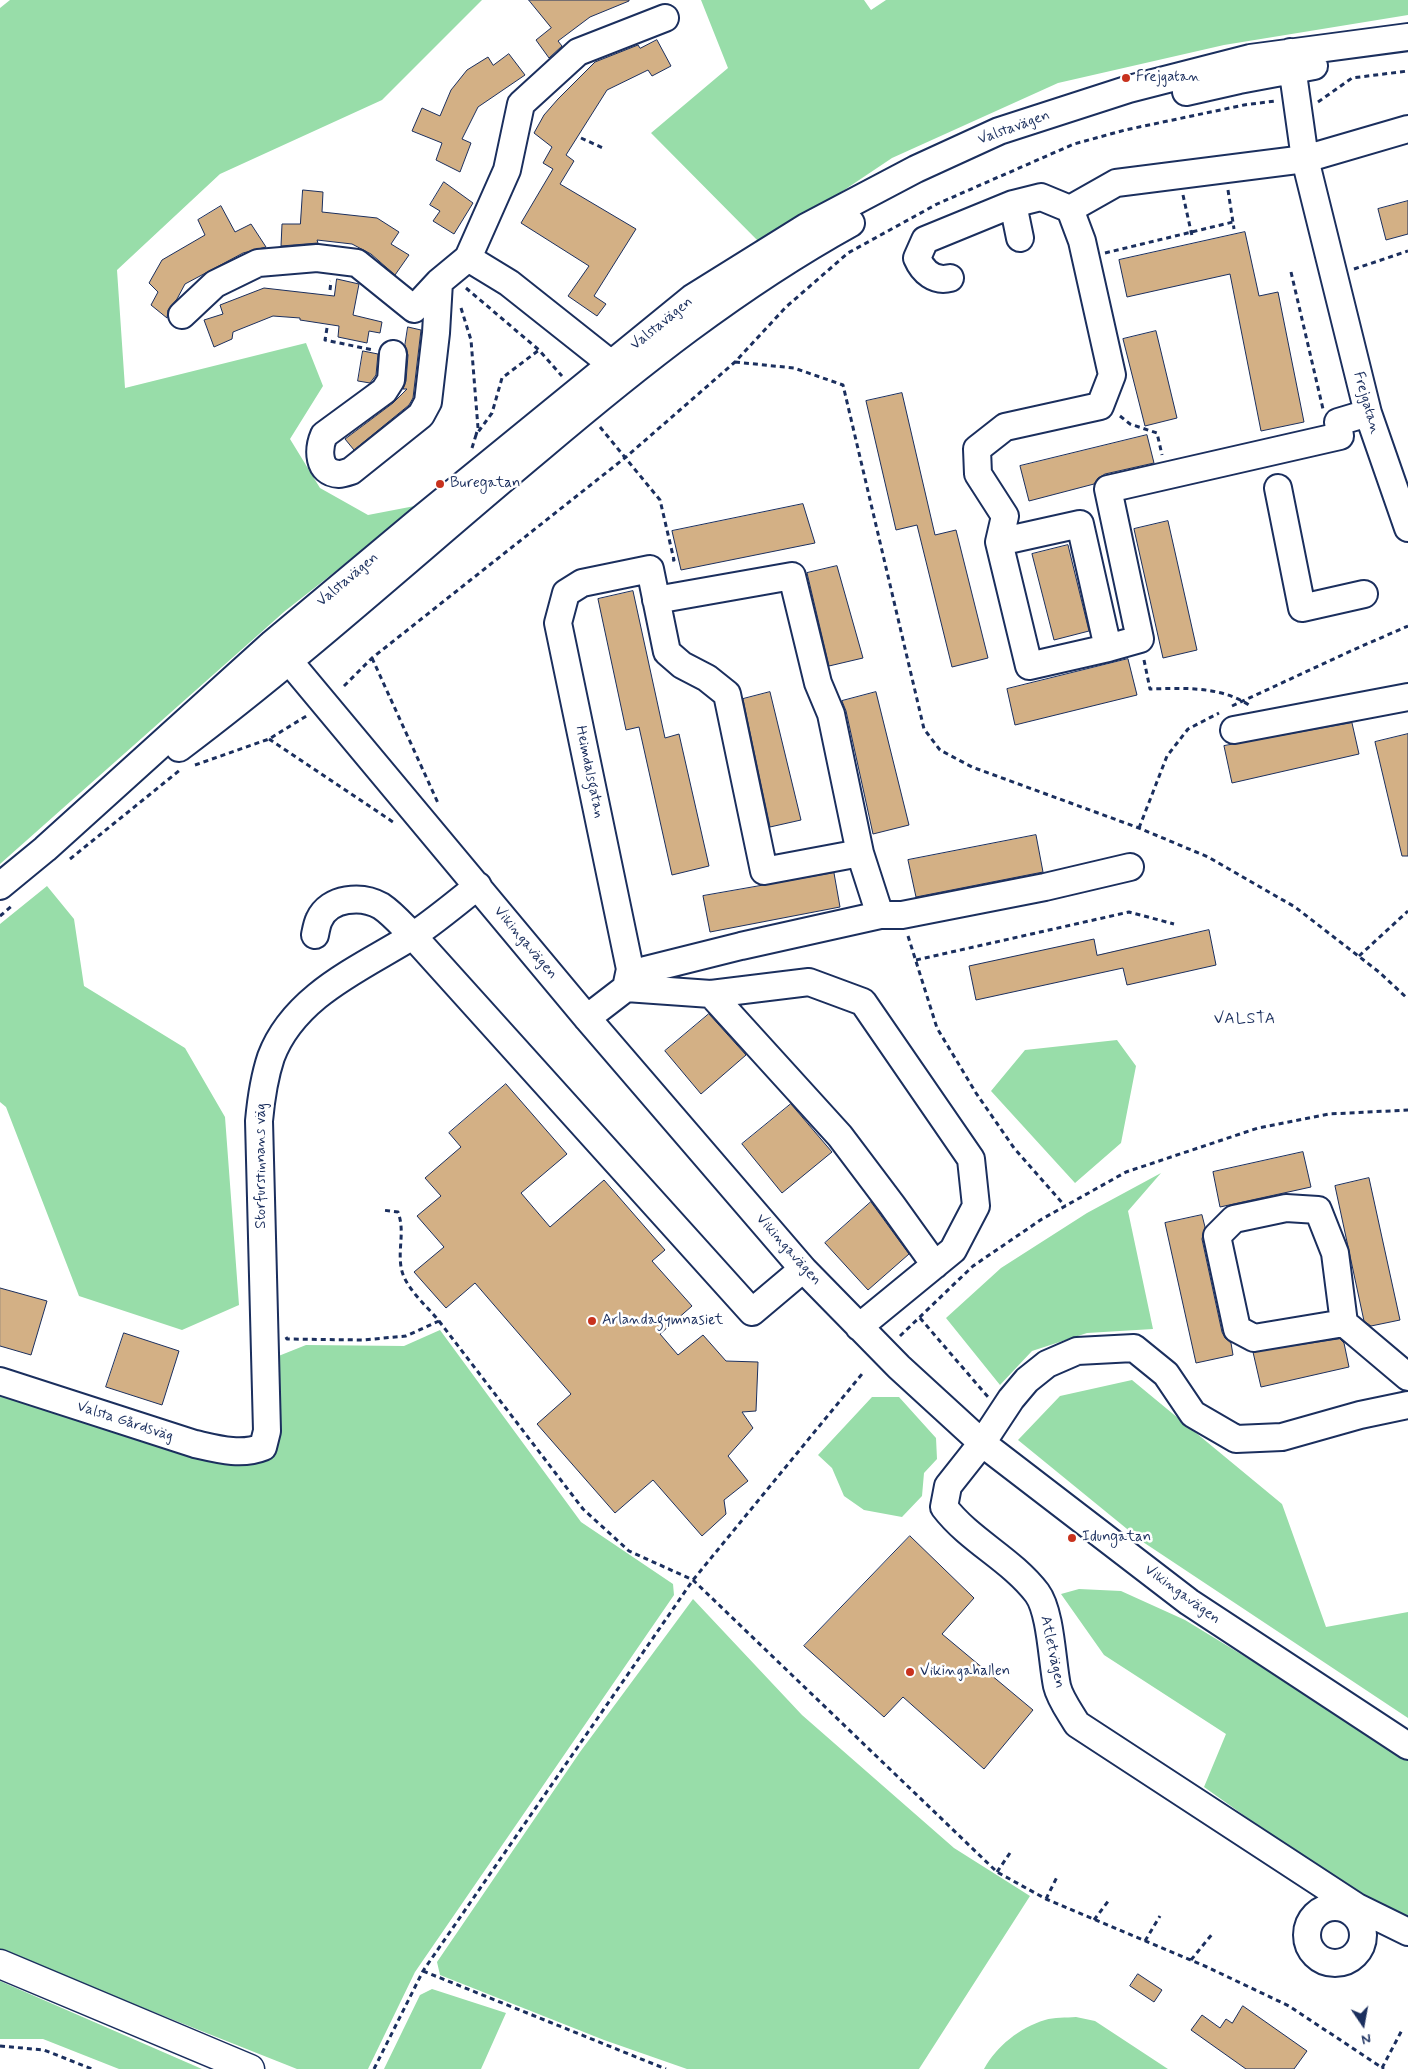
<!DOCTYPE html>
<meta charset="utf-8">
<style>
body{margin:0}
#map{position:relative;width:1408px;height:2069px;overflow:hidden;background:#fff;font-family:Mynerve,sans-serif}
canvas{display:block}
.north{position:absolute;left:1338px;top:1999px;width:50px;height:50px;-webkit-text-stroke:4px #fff;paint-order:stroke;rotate:168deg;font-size:14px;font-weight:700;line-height:20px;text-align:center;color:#1b2f5e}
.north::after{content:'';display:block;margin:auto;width:18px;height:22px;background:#1b2f5e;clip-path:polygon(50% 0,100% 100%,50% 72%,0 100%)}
</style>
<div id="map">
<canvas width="1408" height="2069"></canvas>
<div class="north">N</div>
</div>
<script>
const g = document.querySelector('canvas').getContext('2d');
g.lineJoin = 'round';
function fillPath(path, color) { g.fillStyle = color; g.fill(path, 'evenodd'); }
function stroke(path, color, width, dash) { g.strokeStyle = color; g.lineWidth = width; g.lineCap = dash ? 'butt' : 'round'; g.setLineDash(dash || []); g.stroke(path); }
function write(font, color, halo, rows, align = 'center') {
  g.font = font + ' Mynerve,sans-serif'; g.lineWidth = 5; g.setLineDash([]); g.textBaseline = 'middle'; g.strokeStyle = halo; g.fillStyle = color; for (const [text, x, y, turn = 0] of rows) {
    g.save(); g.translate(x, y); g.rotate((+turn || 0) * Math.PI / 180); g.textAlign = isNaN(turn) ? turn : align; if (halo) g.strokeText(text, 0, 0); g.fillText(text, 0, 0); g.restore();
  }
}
fillPath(new Path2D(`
 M 10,0 L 482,0 L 382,100 L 220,174 L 117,270 L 125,388 L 306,343 L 323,386 L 290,439 L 320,488 L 368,515 L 420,505 L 285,611 L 0,864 L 0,8 Z
 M 701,0 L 864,0 L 871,10 L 886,0 L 1408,0 L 1408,15 L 1224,45 L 1058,83 L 892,158 L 762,245 L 651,133 L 728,68 Z
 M 47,886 L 74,919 L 84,986 L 185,1048 L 225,1117 L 239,1305 L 182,1330 L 79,1296 L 6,1107 L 0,1102 L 0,924 Z
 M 1117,1040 L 1136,1066 L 1121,1143 L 1075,1183 L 991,1091 L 1025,1050 Z
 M 1161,1173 L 1128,1211 L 1153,1329 L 1087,1333 L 1032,1351 L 1000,1385 L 946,1318 L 1001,1268 L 1087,1213 Z
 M 440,1330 L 581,1522 L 673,1584 L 674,1595 L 415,1972 L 368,2069 L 297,2069 L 0,1951 L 0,1390 L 216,1462 L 275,1455 L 276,1357 L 306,1345 L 404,1346 Z
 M 1132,1380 L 1282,1504 L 1326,1627 L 1408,1612 L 1408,1718 L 1143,1542 L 1018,1440 L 1060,1396 Z
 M 872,1397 L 899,1397 L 936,1438 L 937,1459 L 924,1473 L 922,1496 L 902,1517 L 864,1510 L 844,1496 L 832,1468 L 818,1455 Z
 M 1079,1589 L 1121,1591 L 1185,1620 L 1408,1756 L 1408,1920 L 1393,1914 L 1321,1870 L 1204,1787 L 1226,1734 L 1104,1655 L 1061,1594 Z
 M 693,1599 L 802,1715 L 954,1848 L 1030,1896 L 919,2069 L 687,2069 L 604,2040 L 440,1975 L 437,1962 L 580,1752 Z
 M 0,1981 L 202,2069 L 119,2069 L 43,2039 L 0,2039 Z
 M 432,1989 L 506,2013 L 481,2069 L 384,2069 L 420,1995 Z
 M 1076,2017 L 1095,2021 L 1168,2069 L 984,2069 C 997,2046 1019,2028 1045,2020 C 1054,2017 1066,2018 1076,2017 Z`), '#98dda9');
const building = new Path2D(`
 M 529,0 L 629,0 L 629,1 L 590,17 L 558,41 L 562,46 L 549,58 L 536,40 L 551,28 Z
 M 657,40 L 671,66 L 652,76 L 648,70 L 607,90 L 566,155 L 574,161 L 560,184 L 636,229 L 594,296 L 606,304 L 597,316 L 568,296 L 589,266 L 521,223 L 553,169 L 543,163 L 552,147 L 534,133 L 544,115 L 558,99 L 595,62 L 638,45 L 640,48 Z
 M 509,54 L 525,75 L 478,107 L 462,139 L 471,143 L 460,172 L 436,160 L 442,143 L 412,131 L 422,108 L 440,116 L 451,90 L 467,70 L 488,57 L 493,65 Z
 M 444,182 L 473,203 L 454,234 L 433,221 L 440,211 L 430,205 Z
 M 303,190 L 323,192 L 322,212 L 377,218 L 399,232 L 391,244 L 409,255 L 395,275 L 371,254 L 352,244 L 317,240 L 318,243 L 281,246 L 282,224 L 300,224 Z
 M 1408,201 L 1408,234 L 1386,240 L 1378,209 Z
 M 221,206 L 235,232 L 251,224 L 266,247 L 243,253 L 185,284 L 177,299 L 168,310 L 167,318 L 151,305 L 158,292 L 149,283 L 162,260 L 205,235 L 198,220 Z
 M 1245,232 L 1259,296 L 1278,292 L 1304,422 L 1261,431 L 1230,274 L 1127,297 L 1119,260 Z
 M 337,279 L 359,284 L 353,315 L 382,322 L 380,333 L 369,331 L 367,343 L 338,337 L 339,326 L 300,320 L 300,318 L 273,316 L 233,332 L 232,339 L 214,347 L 204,320 L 223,314 L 220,305 L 264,288 L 334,296 Z
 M 408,327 L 421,330 L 413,398 L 409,405 L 354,450 L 345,439 L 393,403 L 407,389 L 403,389 L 406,381 L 408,355 L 405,345 Z
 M 1156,331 L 1177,418 L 1145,426 L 1123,339 Z
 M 363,351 L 378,354 L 376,375 L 370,383 L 358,381 Z
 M 902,393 L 935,535 L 956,530 L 988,658 L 952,667 L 917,525 L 896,530 L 866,401 Z
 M 1147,435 L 1154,463 L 1105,474 L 1098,478 L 1094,484 L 1029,501 L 1020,466 Z
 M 803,504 L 815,543 L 681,570 L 672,531 Z
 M 1168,521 L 1197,650 L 1163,658 L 1134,529 Z
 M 1068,545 L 1089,631 L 1054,640 L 1032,554 Z
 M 837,566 L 863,658 L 829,666 L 807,573 Z
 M 633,591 L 665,738 L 679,734 L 709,866 L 672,875 L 639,727 L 626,730 L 598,599 Z
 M 1128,659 L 1137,695 L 1015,725 L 1007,689 Z
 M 770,692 L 801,820 L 770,827 L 743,699 Z
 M 876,692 L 909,825 L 873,834 L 846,711 L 842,701 Z
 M 1352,723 L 1359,754 L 1232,783 L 1224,746 Z
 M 1408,734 L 1408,856 L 1402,856 L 1375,742 Z
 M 1036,835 L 1043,872 L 916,897 L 908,860 Z
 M 834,873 L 840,907 L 710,932 L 703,896 Z
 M 1209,930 L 1216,965 L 1127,985 L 1123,968 L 976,1000 L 969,966 L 1094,939 L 1097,955 Z
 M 709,1014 L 746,1055 L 701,1094 L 665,1051 Z
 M 506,1084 L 567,1154 L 521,1193 L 550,1227 L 604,1180 L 665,1250 L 652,1261 L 692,1306 L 660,1334 L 678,1355 L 703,1335 L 726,1361 L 758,1362 L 756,1411 L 742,1412 L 753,1428 L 728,1456 L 748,1481 L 724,1500 L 726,1514 L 702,1536 L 653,1480 L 615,1513 L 537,1424 L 571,1394 L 475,1283 L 446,1308 L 414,1272 L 444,1247 L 417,1216 L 441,1196 L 425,1178 L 461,1147 L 449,1133 Z
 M 791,1104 L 832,1152 L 782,1193 L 742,1144 Z
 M 1303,1152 L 1311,1187 L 1220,1207 L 1213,1172 Z
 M 1369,1178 L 1400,1320 L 1371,1326 L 1364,1321 L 1335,1186 Z
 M 871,1202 L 909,1254 L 868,1290 L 825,1243 Z
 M 1202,1215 L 1205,1227 L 1202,1239 L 1222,1332 L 1225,1338 L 1231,1343 L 1233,1355 L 1196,1363 L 1165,1223 Z
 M 0,1288 L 47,1301 L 31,1355 L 0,1346 Z
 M 124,1333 L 179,1351 L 162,1405 L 106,1387 Z
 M 1340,1339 L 1344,1343 L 1349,1367 L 1261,1387 L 1253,1352 Z
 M 910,1536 L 974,1598 L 942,1634 L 1033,1710 L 984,1769 L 903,1697 L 884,1717 L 804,1646 Z
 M 1138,1974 L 1162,1990 L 1154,2002 L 1130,1986 Z
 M 1243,2006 L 1307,2051 L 1294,2069 L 1246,2069 L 1191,2030 L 1202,2015 L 1220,2028 L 1226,2019 L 1232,2023 Z`);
fillPath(building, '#d3b085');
stroke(building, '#1b2f5e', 1);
const minor = new Path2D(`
 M 1290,52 L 1305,159 L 1368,413 L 1408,528
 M 1186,92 L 1239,80 L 1314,66
 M 1070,209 L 1116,183 L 1305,159 L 1408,129
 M 468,258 L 509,283 L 625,375
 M 950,278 C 935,282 923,272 917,258 L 925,240 L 1013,204
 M 182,315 L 215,284 L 258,263 L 317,258 L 357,263 L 414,309 L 439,282 L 468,258 L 507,170 L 521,104 L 578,52 L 665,18
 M 393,354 L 391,380 L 384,391 L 324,435 C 318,449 317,473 339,474 C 342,474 348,472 351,471 L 421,415 L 428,402 L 436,333 L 439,282
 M 1278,488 L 1302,608 L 1364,594
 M 999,542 L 1080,524 L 1108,648 L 1029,666 L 999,542 L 1005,516 L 978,474 L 977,449 L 1005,427 L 1100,406 L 1112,375 L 1082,241 L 1070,209 L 1041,197 L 1013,204 L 1020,238
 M 656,600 L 792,576 L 818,683 L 831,714 L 860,853
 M 1108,648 L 1140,639 L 1108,489 L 1340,436 L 1338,422 L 1368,413
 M 279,649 L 587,1018 L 803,1269 L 899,1367 L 982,1443 L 1189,1602 L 1408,1746
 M 1234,730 L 1408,697
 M 179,748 C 304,654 419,549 539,449 C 637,366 737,286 851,223
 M 0,886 L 45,849 L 273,643 L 420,520 L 692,298 L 806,227 L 916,169 L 999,131 L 1129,89 L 1250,58 L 1408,37
 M 315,935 C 316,930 317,924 319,920 C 329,897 362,895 381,906 C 393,914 403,926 413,936 L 752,1312 L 803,1269
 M 626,988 L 711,994 L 809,982 L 863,1002 L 971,1159 L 976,1206 L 953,1250 L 859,1327
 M 626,988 L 645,970 L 741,946 L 880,915 L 902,915 L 1045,887 L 1130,867
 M 711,994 L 840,1136 L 892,1205 L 935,1265
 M 587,1018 L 626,988 L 630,969 L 558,623 L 566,593 L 582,583 L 650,569 L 667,652 L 682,665 L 707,678 L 727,694 L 764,871 L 860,853 L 880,915
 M 1344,1323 L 1254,1338 L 1237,1329 L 1217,1236 L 1234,1219 L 1286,1208 L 1318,1210 L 1335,1253 L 1344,1323 L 1408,1377
 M 0,1381 L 195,1444 C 217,1449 241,1456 263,1447 L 267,1431 L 259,1121 C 261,1099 264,1078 271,1057 C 294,996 359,969 411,937 C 434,922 456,903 478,886
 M 1408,1405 L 1360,1415 L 1282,1437 L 1236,1439 L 1193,1414 L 1166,1374 L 1134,1348 L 1077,1351 L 1047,1364 L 1027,1380 L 1011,1399 L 982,1443 L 948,1486 L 944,1507 C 970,1541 1011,1559 1037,1593 C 1051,1612 1052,1662 1057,1686 C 1060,1699 1070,1712 1077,1724 L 1357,1907 L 1408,1932
 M1307 1935a28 28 0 1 1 56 0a28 28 0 1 1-56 0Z`);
const major = new Path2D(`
 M 0,1964 L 250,2069`);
stroke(minor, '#1b2f5e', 30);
stroke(major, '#1b2f5e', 31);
stroke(new Path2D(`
 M 1318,102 L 1352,78 L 1408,71
 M 581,138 L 603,148
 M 1228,190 L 1234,229
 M 1183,195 L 1192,236
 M 1105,253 L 1233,222
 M 1354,269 L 1408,251
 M 1291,272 L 1323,409
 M 466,288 L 539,350 L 562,376
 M 330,290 L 331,281
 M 461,308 L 471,340 L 478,428 L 476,435
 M 327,328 L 325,340 L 373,350
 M 735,362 L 794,368 L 843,385 L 924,729 L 940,750 L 972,767 L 1139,828 L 1208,857 L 1295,907 L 1379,972 L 1408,999
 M 1120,416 L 1130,424 L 1157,433 L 1162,455
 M 600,427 L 660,500 L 674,560 L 669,561
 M 472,448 L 476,435 L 492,413 L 502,378 L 539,350
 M 372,658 L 438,803
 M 1144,660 L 1150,689 C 1183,688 1220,686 1249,705
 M 344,686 L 372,658 L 626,457 L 735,362 L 786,307 L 848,253 L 937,204 L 1074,144 L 1125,130 L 1244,105 L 1275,101
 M 1232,706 L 1353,650 L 1408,626
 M 269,739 L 393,822
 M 195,765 L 269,739 L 308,715
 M 1139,828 L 1167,756 L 1188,729 L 1219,713
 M 70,859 L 180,770
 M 0,916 L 13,905
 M 908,936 L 937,1028 L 976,1093 L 1014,1148 L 1065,1206
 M 1359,956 L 1408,911
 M 916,960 L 1129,912 L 1174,924
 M 920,1318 L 988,1397
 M 439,1321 L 583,1509 L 629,1551 L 693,1580 L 997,1872 L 1046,1899 L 1207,1967 L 1289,2006 L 1384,2069
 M 900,1336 L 973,1266 L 1042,1219 L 1126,1172 L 1258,1128 L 1329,1114 L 1408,1110
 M 286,1337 L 287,1339 L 363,1340 L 406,1336 L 439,1321 C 426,1305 404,1287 401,1267 C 398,1247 405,1231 398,1212 L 382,1210
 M 997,1872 L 1012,1850
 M 1046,1899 L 1058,1875
 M 1094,1920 L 1109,1900
 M 1145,1941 L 1160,1916
 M 1191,1960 L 1213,1933
 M 423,1971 L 666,2069
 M 0,2046 L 44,2050 L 92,2069
 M 1382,2068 L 1402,2030
 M 374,2069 L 423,1971 L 693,1580 L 862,1374`), '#1b2f5e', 3, [5, 4]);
stroke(minor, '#fff', 26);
stroke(major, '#fff', 28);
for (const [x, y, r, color] of [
 [1126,78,5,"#c8321e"],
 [440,484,5,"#c8321e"],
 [592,1321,5,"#c8321e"],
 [1072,1538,5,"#c8321e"],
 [910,1672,5,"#c8321e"]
]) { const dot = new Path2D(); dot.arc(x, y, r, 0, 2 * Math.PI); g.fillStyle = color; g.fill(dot); stroke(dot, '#fff', 2); }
write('15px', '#1b2f5e', '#fff', [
 ["Frejgatan",1136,78],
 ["Buregatan",450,484],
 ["Arlandagymnasiet",602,1321],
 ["Idungatan",1082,1538],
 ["Vikingahallen",920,1672]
], 'left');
write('15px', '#1b2f5e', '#fff', [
 ["Valstavägen",1014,128,-20],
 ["Valstavägen",662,324,-39],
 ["Frejgatan",1366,403,74],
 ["Valstavägen",348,580,-40],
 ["Heimdalsgatan",589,772,78],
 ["Vikingavägen",525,943,50],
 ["Storfurstinnans väg",262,1166,-90],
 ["Vikingavägen",788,1250,48],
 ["Valsta Gårdsväg",125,1422,18],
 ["Vikingavägen",1182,1595,36],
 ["Atletvägen",1052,1652,78]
]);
g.letterSpacing = '1px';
write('16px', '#1b2f5e', '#fff', [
 ["VALSTA",1245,1020]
]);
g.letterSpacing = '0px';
</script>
